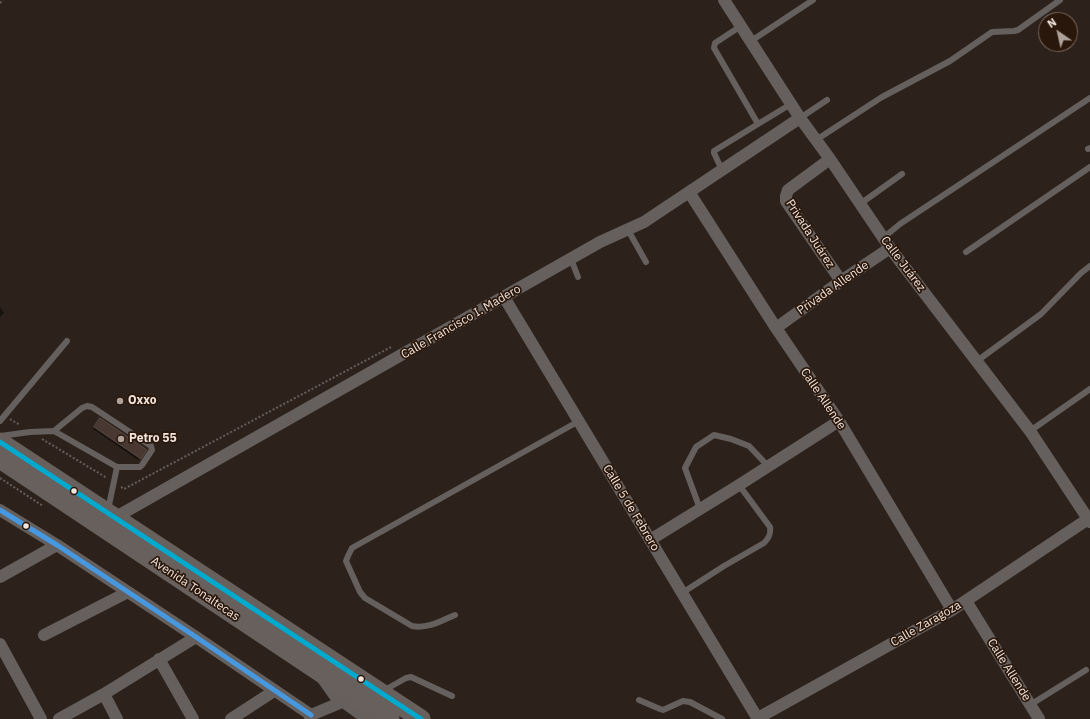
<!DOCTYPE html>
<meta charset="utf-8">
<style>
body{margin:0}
#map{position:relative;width:1090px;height:719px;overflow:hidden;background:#2d221b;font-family:"IBM Plex Sans",sans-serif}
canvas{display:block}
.north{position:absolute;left:1038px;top:12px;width:40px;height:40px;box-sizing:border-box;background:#2a170b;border:1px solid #7a695f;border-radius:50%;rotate:326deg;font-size:11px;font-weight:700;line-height:16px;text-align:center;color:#f2e5dd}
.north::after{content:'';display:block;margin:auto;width:14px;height:18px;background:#ada199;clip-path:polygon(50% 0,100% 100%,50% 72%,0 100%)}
</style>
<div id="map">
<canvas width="1090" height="719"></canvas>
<div class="north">N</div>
</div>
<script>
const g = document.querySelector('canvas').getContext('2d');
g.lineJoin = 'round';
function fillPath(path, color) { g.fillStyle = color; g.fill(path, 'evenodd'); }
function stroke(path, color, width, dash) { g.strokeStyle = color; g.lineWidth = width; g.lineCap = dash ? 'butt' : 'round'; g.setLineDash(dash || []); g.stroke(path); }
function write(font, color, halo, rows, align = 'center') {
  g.font = font + ' "IBM Plex Sans",sans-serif'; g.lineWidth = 3.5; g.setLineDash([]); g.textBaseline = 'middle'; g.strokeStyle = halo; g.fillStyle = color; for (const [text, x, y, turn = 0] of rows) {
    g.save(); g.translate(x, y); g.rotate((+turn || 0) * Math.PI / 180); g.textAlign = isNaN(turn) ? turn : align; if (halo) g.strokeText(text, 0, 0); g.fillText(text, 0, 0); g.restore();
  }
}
fillPath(new Path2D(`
 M 0,307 L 4,313 L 0,317 Z
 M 100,419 L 140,458 L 138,460 L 93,429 Z`), '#0007');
const building = new Path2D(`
 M 100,418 L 147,450 L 141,459 L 94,427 Z`);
fillPath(building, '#493831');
stroke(building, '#544a44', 1);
stroke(new Path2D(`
 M 0,3 L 3,0
 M 10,419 L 20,425
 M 42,439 L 107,478
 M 0,478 L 43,506
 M 121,487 L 124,489 L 391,347`), '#655e5c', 2, [2, 2]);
stroke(new Path2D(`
 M 741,26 L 715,43 L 714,48 L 758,124 L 791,104
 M 751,41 L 813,0
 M 800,118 L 827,100
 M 816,140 L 882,97 L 950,61 L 992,32 L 1014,31 L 1018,30 L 1060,0
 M 1088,149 L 1090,148
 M 722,170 L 714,153 L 714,151 L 758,124
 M 860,204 L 902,174
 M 628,230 L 646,262
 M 883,238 L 900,224 L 1090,98
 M 966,252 L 1090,167
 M 571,259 L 578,277
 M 977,361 L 1041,314 L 1081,273 L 1090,266
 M 0,421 L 67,341
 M 54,431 L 82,408 L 87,406 L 92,407 L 151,446 L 152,450 L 142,465 L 140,467 L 117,467
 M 1030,431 L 1090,389
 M 0,436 L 30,432 L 54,431 L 117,467 L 108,510
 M 700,509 L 685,468 L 696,447 L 714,435 L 731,439 L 749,446 L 768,466
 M 682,593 L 724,566 L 764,543 C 769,538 771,534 770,527 L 739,485
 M 455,615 C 441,621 428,629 412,626 L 365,598 L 360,592 L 346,561 L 348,556 L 352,548 L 579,421
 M 383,691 L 406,678 L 411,677 L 452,696
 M 639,700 L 660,709 L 663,710 L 683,701 L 690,702 L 722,719
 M 1030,705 L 1086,670`), '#65605e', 6);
stroke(new Path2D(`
 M 724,0 L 800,118 L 830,159 L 890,248 L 1030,431 L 1090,522
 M 830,159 L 788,190 L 786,196 L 786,201 L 841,281
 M 689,192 L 776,328 L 839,421 L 952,610
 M 504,297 L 758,719
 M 776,328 L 841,281 L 890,248
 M 0,510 L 57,545 L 196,637 L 311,715
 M 116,517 L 600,242 L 644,222 L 800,118
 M 650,540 L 739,485 L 839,421
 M 0,577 L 57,545
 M 966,601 L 1039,719
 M 44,635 L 128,592
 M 0,644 L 41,719
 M 159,659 L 193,719
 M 323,679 L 335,696 L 360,714 L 384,717
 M 104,694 L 117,719
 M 758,718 L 952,610 L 1088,519
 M 59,719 L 104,694 L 196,637
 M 231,719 L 274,691
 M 310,719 L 311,715 L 342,702`), '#65605e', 12);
stroke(new Path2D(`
 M 0,442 L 421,719
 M 0,459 L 390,719`), '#68605c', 19);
stroke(new Path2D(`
 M 0,442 L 421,719`), '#00a9ce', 5);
stroke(new Path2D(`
 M 0,510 L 57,545 L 196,637 L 311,715`), '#4699e1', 5);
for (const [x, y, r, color] of [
 [120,401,4,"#ada199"],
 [121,439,4,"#ada199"],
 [74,491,3.5,"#f2e5dd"],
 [26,526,3.5,"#f2e5dd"],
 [361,679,3.5,"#f2e5dd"]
]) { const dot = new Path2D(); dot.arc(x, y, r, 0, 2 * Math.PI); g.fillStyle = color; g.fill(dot); stroke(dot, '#2a170b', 1.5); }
write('12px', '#f2e5dd', '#2a170b', [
 ["Privada Juárez",810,234,57],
 ["Calle Juárez",903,264,53],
 ["Privada Allende",833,288,-35],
 ["Calle Francisco I. Madero",461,322,-30],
 ["Calle Allende",823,399,56],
 ["Calle 5 de Febrero",631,508,59],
 ["Avenida Tonaltecas",195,589,34],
 ["Calle Zaragoza",926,624,-30],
 ["Calle Allende",1009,670,58]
]);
write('bold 12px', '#f2e5dd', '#2a170b', [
 ["Oxxo",128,401],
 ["Petro 55",129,439]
], 'left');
</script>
